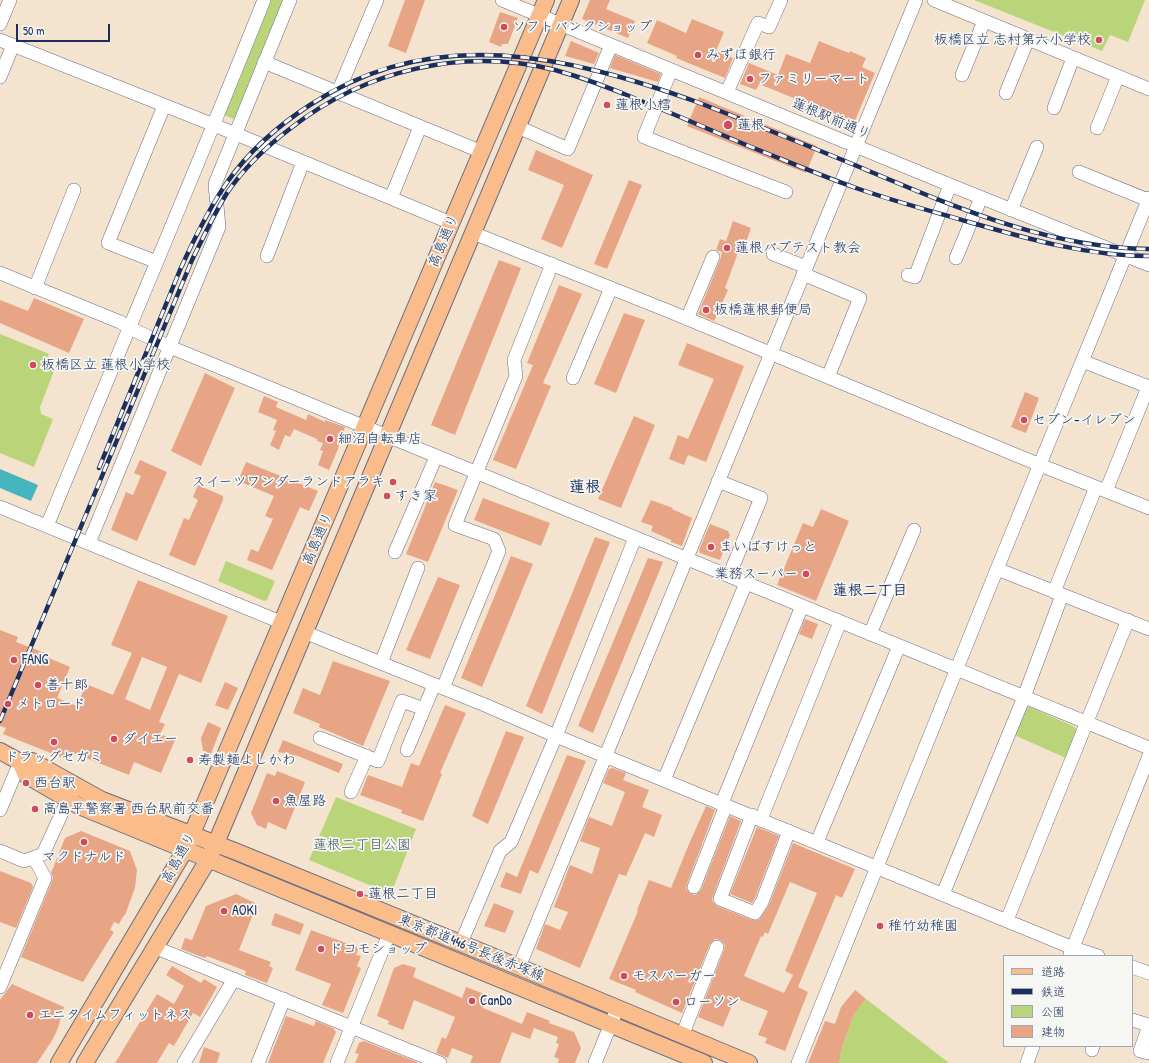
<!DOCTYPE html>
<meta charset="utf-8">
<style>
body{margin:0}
#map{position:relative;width:1149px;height:1063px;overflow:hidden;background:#f4e4cf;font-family:"Patrick Hand","Klee One",sans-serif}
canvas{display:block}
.legend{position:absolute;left:1003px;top:955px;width:130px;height:92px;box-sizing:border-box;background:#f6f6f2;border:1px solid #9ea6b7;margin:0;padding:5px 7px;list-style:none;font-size:12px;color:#1b2f5e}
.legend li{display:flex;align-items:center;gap:8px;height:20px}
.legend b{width:20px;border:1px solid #9ea6b7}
.scale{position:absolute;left:16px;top:24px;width:94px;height:18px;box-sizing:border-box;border:2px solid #1b2f5e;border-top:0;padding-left:5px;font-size:12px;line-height:14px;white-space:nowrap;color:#1b2f5e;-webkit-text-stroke:3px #f6f6f2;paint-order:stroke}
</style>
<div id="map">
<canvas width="1149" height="1063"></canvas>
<ul class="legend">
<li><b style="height:5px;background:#fabc8b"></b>道路</li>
<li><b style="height:5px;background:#1b2f5e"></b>鉄道</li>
<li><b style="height:11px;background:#bad479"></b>公園</li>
<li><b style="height:11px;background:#e7a586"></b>建物</li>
</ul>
<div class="scale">50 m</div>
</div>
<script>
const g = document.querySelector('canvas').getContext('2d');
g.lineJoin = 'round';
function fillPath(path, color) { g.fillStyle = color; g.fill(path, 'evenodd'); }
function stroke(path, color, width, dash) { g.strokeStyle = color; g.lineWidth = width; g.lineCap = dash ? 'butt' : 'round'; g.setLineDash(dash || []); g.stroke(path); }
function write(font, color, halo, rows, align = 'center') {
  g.font = font + ' "Patrick Hand","Klee One",sans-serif'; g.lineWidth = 3.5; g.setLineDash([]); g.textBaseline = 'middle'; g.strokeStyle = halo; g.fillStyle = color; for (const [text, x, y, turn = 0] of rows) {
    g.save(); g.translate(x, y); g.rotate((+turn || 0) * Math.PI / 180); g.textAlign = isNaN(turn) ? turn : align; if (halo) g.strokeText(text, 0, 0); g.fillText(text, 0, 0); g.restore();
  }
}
fillPath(new Path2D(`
 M 271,0 L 283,0 L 234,119 L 224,115 Z
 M 974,0 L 1145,0 L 1128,42 L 1110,35 L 1102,51 Z
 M 0,334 L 49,354 L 44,367 L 54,371 L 40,407 L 41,414 L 53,419 L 34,467 L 0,453 Z
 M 226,561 L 275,581 L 267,600 L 264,601 L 218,581 Z
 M 1030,707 L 1075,727 L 1077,731 L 1066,758 L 1012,734 L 1022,708 Z
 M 336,797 L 416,829 L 391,894 L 309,860 Z
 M 866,999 L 949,1063 L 839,1063 L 842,1047 L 854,1014 Z`), '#bad479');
fillPath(new Path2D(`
 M 0,469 L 38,485 L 31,501 L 0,488 Z`), '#46b5bd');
fillPath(new Path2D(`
 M 405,0 L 425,0 L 406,53 L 388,46 Z
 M 590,0 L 610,0 L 606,9 L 635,21 L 628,38 L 582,19 Z
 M 500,12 L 518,18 L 508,44 L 502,44 L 501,47 L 489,42 Z
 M 692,19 L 724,32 L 716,51 L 733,58 L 725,78 L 676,58 L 677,56 L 647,43 L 657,20 L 686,33 Z
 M 571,41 L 599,53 L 594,64 L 565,56 Z
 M 819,41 L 849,53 L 850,51 L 866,58 L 862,67 L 875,73 L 854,123 L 819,109 L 818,112 L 794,103 L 796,99 L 759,84 L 756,90 L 740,84 L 749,63 L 778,75 L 786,54 L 810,63 Z
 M 615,55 L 661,74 L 658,82 L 610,68 Z
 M 699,97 L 817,146 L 806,173 L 687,126 Z
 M 536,150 L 593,175 L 562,248 L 541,239 L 564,185 L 528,170 Z
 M 629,180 L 642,185 L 607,269 L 594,264 Z
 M 733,221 L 751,228 L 743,251 L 739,250 L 725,288 L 728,290 L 714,321 L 698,314 L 720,260 L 722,252 L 716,250 L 720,239 L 726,241 Z
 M 499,260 L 521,268 L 455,435 L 431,425 Z
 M 559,285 L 582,294 L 543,383 L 551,386 L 516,469 L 493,460 L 533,365 L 527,363 Z
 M 34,298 L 84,319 L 69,353 L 0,323 L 0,300 L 28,311 Z
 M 624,313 L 645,320 L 616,393 L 594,384 Z
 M 687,343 L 744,366 L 706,462 L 688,455 L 684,465 L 669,459 L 678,435 L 688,439 L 714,379 L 678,365 Z
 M 205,373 L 235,388 L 201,466 L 171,451 Z
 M 1025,392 L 1039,398 L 1026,433 L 1011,427 Z
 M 264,396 L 278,402 L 276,407 L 306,420 L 308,414 L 325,422 L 325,420 L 345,427 L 338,449 L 329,470 L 318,465 L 323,451 L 320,450 L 323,443 L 317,441 L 317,439 L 294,429 L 290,437 L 285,435 L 279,450 L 270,445 L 276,431 L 273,430 L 277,420 L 258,412 Z
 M 634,416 L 655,425 L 621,508 L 598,499 Z
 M 140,460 L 167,472 L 137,541 L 111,530 L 126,492 L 133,495 L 141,476 L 134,473 Z
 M 246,462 L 318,491 L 309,511 L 300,507 L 272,570 L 247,560 L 251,549 L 258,552 L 273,519 L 265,516 L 274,496 L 238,481 Z
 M 435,482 L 458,490 L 428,562 L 406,554 Z
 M 198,485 L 223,496 L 223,500 L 195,566 L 169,555 L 184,518 L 189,520 L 198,500 L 193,497 Z
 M 483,498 L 550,523 L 541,546 L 474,520 Z
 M 651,500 L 673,508 L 672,509 L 692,518 L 682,546 L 671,542 L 671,540 L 651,531 L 653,526 L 641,522 Z
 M 821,509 L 849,521 L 816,601 L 777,585 L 803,523 L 813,527 Z
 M 710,524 L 728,531 L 730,535 L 720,560 L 700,553 L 699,550 Z
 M 595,537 L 610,542 L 542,714 L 526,706 Z
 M 511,556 L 533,564 L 482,687 L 461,678 Z
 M 648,558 L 663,562 L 593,733 L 578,726 Z
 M 438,577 L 460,585 L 430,659 L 406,650 Z
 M 138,580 L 228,616 L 201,683 L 179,674 L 159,722 L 165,724 L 160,734 L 175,740 L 161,773 L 134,762 L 129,775 L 71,752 L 68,760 L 3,734 L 6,728 L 0,726 L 0,630 L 18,637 L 16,642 L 50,655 L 49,658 L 70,667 L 57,698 L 77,706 L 86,684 L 113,695 L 132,653 L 111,645 ZM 142,657 L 167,667 L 150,710 L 125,699 Z
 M 805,619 L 818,624 L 812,639 L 799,634 Z
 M 333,661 L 390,681 L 363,746 L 319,727 L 320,724 L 293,713 L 303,688 L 320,695 Z
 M 225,682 L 238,688 L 228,710 L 215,705 Z
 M 445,705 L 466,713 L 440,773 L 442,774 L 423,821 L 401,813 L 402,810 L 360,795 L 368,775 L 402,787 L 411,763 L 419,766 Z
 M 208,722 L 221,728 L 211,754 L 203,751 L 201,738 Z
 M 506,731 L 524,737 L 488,824 L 472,816 Z
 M 283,740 L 343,764 L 339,773 L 298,756 L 278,752 Z
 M 567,755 L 586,761 L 538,874 L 530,870 L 521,894 L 500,887 L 506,872 L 517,877 Z
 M 613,768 L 626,773 L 623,780 L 649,790 L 642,807 L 662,815 L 654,837 L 645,833 L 626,876 L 619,874 L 580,968 L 536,949 L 545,924 L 560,930 L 568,912 L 554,907 L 570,865 L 592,874 L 600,848 L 580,841 L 589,817 L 612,826 L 625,792 L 603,783 L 609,769 Z
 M 277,771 L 305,782 L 286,830 L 268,822 L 266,829 L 257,825 L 251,813 L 267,773 L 275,776 Z
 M 706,806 L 715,810 L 687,884 L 686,889 L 691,894 L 696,895 L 701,890 L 730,816 L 741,821 L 713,896 L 712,901 L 717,906 L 752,920 L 759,920 L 769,905 L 793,843 L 855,869 L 842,898 L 836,895 L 798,987 L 808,992 L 785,1051 L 765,1043 L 767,1038 L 758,1035 L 768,1011 L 735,998 L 723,1027 L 698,1017 L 724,950 L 725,945 L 720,940 L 715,939 L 710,944 L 682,1013 L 635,992 L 636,990 L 609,979 L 638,911 L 637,910 L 649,880 L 671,888 L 689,844 ZM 790,882 L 817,893 L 785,971 L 793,975 L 784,993 L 744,976 L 761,936 L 763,937 L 765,932 L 768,934 Z
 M 757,827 L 779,836 L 755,898 L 752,903 L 730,894 Z
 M 81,831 L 130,851 L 137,870 L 135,888 L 125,915 L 124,915 L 119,924 L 114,922 L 110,930 L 114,932 L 83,982 L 21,957 L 52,881 L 53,877 L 51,873 L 65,838 Z
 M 0,871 L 31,883 L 33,887 L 16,928 L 0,922 Z
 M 236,894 L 257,904 L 239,950 L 271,962 L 269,966 L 273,968 L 267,983 L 245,975 L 246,971 L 207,956 L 205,958 L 181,949 L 185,938 L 192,940 L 206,906 Z
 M 494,903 L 514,911 L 505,933 L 484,926 Z
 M 275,913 L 304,924 L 300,935 L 271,925 Z
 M 311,930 L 359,948 L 356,955 L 361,956 L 357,966 L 361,968 L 343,1013 L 322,1005 L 331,984 L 295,970 Z
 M 403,964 L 416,968 L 413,977 L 462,998 L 466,987 L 487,995 L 483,1008 L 522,1024 L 527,1012 L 550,1021 L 549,1023 L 574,1032 L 581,1048 L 575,1063 L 558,1063 L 559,1059 L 554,1057 L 559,1044 L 556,1043 L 558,1037 L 534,1028 L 530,1039 L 512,1032 L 500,1063 L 470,1063 L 473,1056 L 452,1048 L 448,1058 L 436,1053 L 442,1037 L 446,1039 L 455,1017 L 414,1000 L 403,1030 L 388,1024 L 389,1021 L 377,1016 L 394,968 Z
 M 172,966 L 201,983 L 204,979 L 217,987 L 200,1017 L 193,1013 L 174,1046 L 169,1043 L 157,1063 L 115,1063 L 157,994 L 174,1004 L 184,986 L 166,975 Z
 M 12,984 L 64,1007 L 58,1028 L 53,1039 L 37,1063 L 0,1063 L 0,1000 Z
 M 855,990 L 866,999 L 854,1014 L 842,1047 L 839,1063 L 808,1063 L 825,1021 L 835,1024 L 841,1007 Z
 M 286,1016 L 314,1026 L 316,1021 L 333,1028 L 336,1032 L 323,1063 L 268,1063 Z
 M 364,1041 L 417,1062 L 417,1063 L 355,1063 L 359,1054 L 355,1053 L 359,1043 Z
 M 204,1047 L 220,1053 L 217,1063 L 199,1063 Z`), '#e7a586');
const minor = new Path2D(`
 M 502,0 L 950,185 L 1149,265
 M 934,0 L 1149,89
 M 0,24 L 10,0
 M 0,40 L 214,125 L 451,223
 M 264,62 L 482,152
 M 671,70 L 644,137 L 786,192
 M 962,75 L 984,21
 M 0,77 L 13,45
 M 338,92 L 377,0
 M 727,92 L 758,23 L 769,27 L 781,0
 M 1006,93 L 1028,39
 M 1054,108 L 1073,58
 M 518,127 L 568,149 L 611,45
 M 1097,128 L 1118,76
 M 1079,172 L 1148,200
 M 391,198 L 420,127
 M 1011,210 L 1037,147
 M 473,233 L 671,312 L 1040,465 L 1149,508
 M 773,254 L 806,267
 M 267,256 L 303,162
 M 956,258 L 981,198
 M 157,262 L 108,243 L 164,106
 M 0,273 L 120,322 L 136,331 L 170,347 L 1149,748
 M 803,274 L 860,298 L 828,377
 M 908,275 L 915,277 L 950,185
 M 35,288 L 74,190
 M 687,319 L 713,257
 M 1082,361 L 1149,387
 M 573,378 L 611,288
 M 718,481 L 761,498 L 729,576
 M 1106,491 L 1148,387
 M 0,507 L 283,623
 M 47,526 C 119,351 194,176 264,0
 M 89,543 L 219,227 L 215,184 L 290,0
 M 395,552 L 436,457
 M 997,569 L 1149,629
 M 1054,592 L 1096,487
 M 304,632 L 485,705 L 556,736 L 1073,948 L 1098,956
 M 870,634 L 914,530
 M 381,663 L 418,568
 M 443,688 L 499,551 L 494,539 L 455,525 L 516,376 L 514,360 L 552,264
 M 320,738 L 378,761 L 402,701 L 424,709
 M 407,750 L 434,685
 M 664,780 L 746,583
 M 351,792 L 367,756
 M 722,803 L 802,606
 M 0,810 L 20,762
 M 752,815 L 720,899 L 755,913 L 762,902 L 789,831
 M 761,819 L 840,622
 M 817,842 L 899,646
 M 0,851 L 24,861 L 43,854 L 72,791
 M 694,887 L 726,805
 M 943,894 L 1024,697 L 1062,595
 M 1007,920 L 1128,620
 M 461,943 L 500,851 L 511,842 L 556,736 L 635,538
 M 154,947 L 440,1063
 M 1070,955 L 1149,756
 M 519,967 L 916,0
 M 1132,967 L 1149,973
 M 0,987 L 45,878 L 34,858
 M 1132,1020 L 1149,1025
 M 1149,1026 L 1140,1051 L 1149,1053
 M 682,1036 L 717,947
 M 1092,1050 L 1093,1046
 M 184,1063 L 234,979
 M 258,1063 L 284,999
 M 337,1063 L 389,934
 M 595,1063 L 617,1009
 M 798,1063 L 997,569 L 1149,198
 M 1027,1063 L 1033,1046`);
const major = new Path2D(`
 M 0,751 L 20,762
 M 20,762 L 32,761 L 102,800 L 237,852 L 519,967 L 749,1063
 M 20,762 L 26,775 L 79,806 L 704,1063
 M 59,1063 L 185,850 L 546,0
 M 85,1063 L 208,860 L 216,843 L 571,0`);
stroke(minor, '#676e86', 14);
stroke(major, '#676e86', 18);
stroke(minor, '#fff', 13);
stroke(major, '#fabc8b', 16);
const rail = new Path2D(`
 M 99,468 L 180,270 C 194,239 209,208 228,181 C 250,150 279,125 310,105 C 433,23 568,56 697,102 C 751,123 804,144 857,166 C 950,205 1046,248 1149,249
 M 0,721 L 192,260 C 203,238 214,214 227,193 C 244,168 267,146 291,128 C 365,70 463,47 555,70 C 584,78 613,89 641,101 C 679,116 717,133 756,149 C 789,162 822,176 856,188 C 893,201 931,211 969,222 C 1028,239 1088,256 1149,256`);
stroke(rail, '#1b2f5e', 4.5);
stroke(rail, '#f6f6f2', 3, [9]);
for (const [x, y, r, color] of [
 [504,27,4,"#d1495b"],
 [1099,40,4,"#d1495b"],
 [698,55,4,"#d1495b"],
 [750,79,4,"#d1495b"],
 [607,105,4,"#d1495b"],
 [728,125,5,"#d1495b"],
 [727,248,4,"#d1495b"],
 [706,310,4,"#d1495b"],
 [33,365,4,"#d1495b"],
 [1024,420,4,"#d1495b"],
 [330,439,4,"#d1495b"],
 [393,482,4,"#d1495b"],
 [387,496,4,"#d1495b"],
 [711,547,4,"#d1495b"],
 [806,574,4,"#d1495b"],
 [14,660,4,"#d1495b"],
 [38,685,4,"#d1495b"],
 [8,704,4,"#d1495b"],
 [114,739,4,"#d1495b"],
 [54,742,4,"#d1495b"],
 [190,760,4,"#d1495b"],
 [26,783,4,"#d1495b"],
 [276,801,4,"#d1495b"],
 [35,809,4,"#d1495b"],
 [84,842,4,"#d1495b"],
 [360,894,4,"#d1495b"],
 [224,911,4,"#d1495b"],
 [880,926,4,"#d1495b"],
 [321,949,4,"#d1495b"],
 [624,976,4,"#d1495b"],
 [472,1001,4,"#d1495b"],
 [676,1002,4,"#d1495b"],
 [30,1015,4,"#d1495b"]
]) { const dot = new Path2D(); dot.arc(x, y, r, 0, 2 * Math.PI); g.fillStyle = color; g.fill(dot); stroke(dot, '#f6f6f2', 1.5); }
write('14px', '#1b2f5e', '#f6f6f2', [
 ["ソフトバンクショップ",512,27],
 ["板橋区立 志村第六小学校",1091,40,"right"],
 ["みずほ銀行",706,55],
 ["ファミリーマート",758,79],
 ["蓮根小樰",615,105],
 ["蓮根",737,125],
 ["蓮根バプテスト教会",735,248],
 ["板橋蓮根郵便局",714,310],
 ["板橋区立 蓮根小学校",41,365],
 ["セブン-イレブン",1032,420],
 ["細沼自転車店",338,439],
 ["スイーツワンダーランドアラキ",385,482,"right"],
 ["すき家",395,496],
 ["まいばすけっと",719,547],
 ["業務スーパー",798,574,"right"],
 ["FANG",22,660],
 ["善十郎",46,685],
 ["メトロード",16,704],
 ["ダイエー",122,739],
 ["ドラッグセガミ",54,757,"center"],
 ["寿製麺よしかわ",198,760],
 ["西台駅",34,783],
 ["魚屋路",284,801],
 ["高島平警察署 西台駅前交番",43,809],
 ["マクドナルド",84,857,"center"],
 ["蓮根二丁目",368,894],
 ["AOKI",232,911],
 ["稚竹幼稚園",888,926],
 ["ドコモショップ",329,949],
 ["モスバーガー",632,976],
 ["CanDo",480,1001],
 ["ローソン",684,1002],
 ["エニタイムフィットネス",38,1015]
], 'left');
write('14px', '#1b2f5e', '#f6f6f2', [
 ["蓮根駅前通り",831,119,23],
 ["高島通り",444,241,-67],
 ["高島通り",318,539,-67],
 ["高島通り",179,858,-62],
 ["東京都道446号長後赤塚線",471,948,22]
]);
write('14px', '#435865', '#f6f6f2', [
 ["蓮根二丁目公園",362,845]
]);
write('bold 15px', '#1b2f5e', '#f6f6f2', [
 ["蓮根二丁目",870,591]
]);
write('bold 16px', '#1b2f5e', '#f6f6f2', [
 ["蓮根",585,488]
]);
</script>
